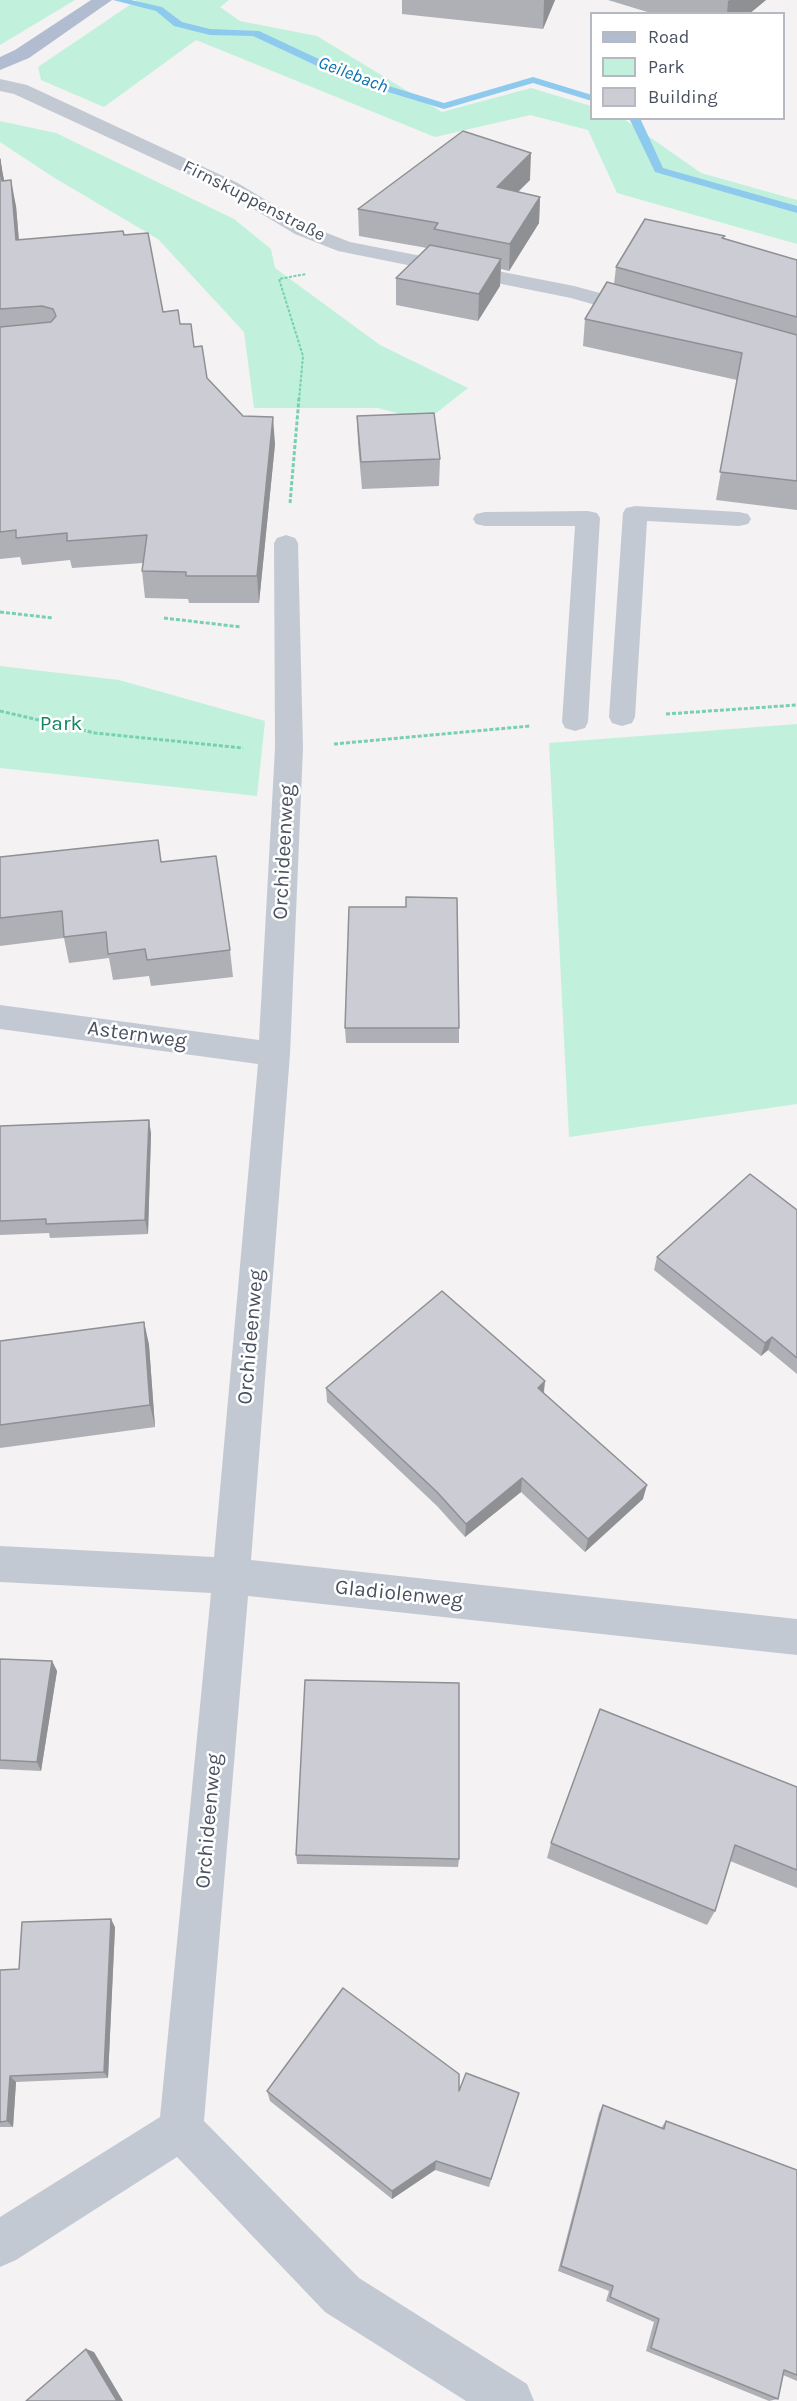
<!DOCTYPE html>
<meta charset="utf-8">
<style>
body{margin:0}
#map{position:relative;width:797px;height:2401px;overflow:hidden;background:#f4f2f2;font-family:Karla,sans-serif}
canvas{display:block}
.legend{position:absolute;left:590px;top:12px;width:195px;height:108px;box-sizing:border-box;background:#fff;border:2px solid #b6b9bf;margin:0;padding:8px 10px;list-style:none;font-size:18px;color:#495160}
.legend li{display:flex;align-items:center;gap:12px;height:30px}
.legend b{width:30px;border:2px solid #b6b9bf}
</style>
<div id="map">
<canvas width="797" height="2401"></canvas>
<ul class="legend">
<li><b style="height:8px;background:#b2bcd1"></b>Road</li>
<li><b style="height:16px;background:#c1f1dc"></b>Park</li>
<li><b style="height:16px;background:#cccdd4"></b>Building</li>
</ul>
</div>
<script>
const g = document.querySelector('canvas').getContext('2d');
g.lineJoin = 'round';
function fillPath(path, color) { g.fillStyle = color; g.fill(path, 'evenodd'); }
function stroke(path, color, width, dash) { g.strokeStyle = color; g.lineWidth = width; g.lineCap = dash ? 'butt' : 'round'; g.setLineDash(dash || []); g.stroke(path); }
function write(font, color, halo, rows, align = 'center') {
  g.font = font + ' Karla,sans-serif'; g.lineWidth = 5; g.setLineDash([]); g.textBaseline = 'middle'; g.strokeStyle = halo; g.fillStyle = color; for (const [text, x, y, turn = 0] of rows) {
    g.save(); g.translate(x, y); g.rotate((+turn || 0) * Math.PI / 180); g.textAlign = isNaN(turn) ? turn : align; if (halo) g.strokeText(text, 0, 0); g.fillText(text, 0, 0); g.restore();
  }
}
fillPath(new Path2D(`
 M 0,0 L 75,0 L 0,45 Z
 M 137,0 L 229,0 L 220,7 L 240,21 L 317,36 L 442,112 L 531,88 L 591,106 L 592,118 L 624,119 L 701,173 L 797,200 L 797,244 L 617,193 L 588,130 L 530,115 L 435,137 L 196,40 L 104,107 L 41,80 L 38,67 Z
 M 0,121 L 56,133 L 234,219 L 271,249 L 275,268 L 380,345 L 468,388 L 426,421 L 378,408 L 254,408 L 244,332 L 158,239 L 53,177 L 0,142 Z
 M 0,666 L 119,680 L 265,721 L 257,796 L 0,768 Z
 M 797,724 L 797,1104 L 569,1137 L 549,743 Z`), '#c1f1dc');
fillPath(new Path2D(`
 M 113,0 L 131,0 L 162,7 L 182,22 L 210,29 L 259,31 L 353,75 L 444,103 L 533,77 L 592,95 L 592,101 L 533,83 L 444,109 L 345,79 L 253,36 L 210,35 L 174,26 L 156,11 Z
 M 629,118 L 640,118 L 663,168 L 797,206 L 797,213 L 655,172 Z`), '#8ecaee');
stroke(new Path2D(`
 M 299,400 L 303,356 L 279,279 L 306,274`), '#78d0b4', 2, [3, 1.5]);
stroke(new Path2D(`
 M 290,503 L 299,398
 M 0,612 L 53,618
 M 164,618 L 241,627
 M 0,711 L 95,733 L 243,748
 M 666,714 L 797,705
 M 334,744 L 530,726`), '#78d0b4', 3, [4, 2]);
fillPath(new Path2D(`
 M 0,79 L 27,85 L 236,182 L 309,226 L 350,242 L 574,286 L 649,306 L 652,311 L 649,316 L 641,318 L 571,298 L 338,251 L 295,234 L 222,190 L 14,94 L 0,91 Z
 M 635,506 L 739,512 L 748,514 L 751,519 L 748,524 L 739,526 L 647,521 L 635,717 L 632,723 L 622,726 L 612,723 L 609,717 L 623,513 L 626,508 Z
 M 588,511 L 597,513 L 600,518 L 588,722 L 585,728 L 575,731 L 565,728 L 562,722 L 575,526 L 485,526 L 476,524 L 473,519 L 476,514 L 485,512 Z
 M 286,535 L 295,538 L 298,543 L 303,748 L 290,1054 L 251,1560 L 797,1619 L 797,1655 L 248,1596 L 204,2121 L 359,2278 L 527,2384 L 534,2401 L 466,2401 L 325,2312 L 177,2157 L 16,2260 L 0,2267 L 0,2217 L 160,2117 L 211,1593 L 0,1582 L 0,1546 L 214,1557 L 258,1064 L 0,1029 L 0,1005 L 259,1040 L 275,748 L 274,543 L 277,538 Z`), '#c3c9d3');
fillPath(new Path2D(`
 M 91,0 L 112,0 L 29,58 L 0,70 L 0,57 L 15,50 Z`), '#b2bcd1');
fillPath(new Path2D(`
 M 402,0 L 555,0 L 543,29 L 402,14 Z
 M 608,0 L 766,0 L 749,14 L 654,14 Z
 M 0,159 L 4,181 L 16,206 L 19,240 L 124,235 L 163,312 L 180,324 L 194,347 L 207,378 L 243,416 L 275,444 L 259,603 L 189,603 L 188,599 L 145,598 L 142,571 L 143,563 L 72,568 L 70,560 L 22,565 L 20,557 L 0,559 Z
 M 530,180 L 518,192 L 540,197 L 539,223 L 509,271 L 501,269 L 500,286 L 478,321 L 396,305 L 396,278 L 427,248 L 359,236 L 358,209 Z
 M 724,239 L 797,260 L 797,510 L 716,500 L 737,380 L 583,346 L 585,319 L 614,284 L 616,267 Z
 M 357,416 L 440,459 L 439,486 L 362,489 L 358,444 Z
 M 158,840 L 161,862 L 230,950 L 233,977 L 151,986 L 149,976 L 113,980 L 109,958 L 69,963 L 64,938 L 0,946 L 0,857 Z
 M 345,1028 L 459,1028 L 459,1043 L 346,1043 Z
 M 149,1120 L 151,1134 L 148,1234 L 50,1238 L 49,1233 L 0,1235 L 0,1126 Z
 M 797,1210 L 797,1374 L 768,1350 L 761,1356 L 654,1270 L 657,1257 Z
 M 144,1322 L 149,1345 L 155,1427 L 0,1448 L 0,1341 Z
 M 545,1381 L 544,1393 L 643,1499 L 585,1552 L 521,1492 L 465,1537 L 437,1506 L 327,1402 L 326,1388 Z
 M 0,1659 L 52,1661 L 57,1671 L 41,1771 L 0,1769 Z
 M 797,1787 L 797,1888 L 730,1861 L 715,1911 L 707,1925 L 547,1858 L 551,1843 Z
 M 296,1855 L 459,1859 L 458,1867 L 297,1864 Z
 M 115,1927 L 108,2078 L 16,2082 L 13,2127 L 0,2127 L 0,1970 L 19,1969 Z
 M 267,2091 L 459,2091 L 519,2093 L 489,2187 L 435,2170 L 392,2199 L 270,2101 Z
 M 603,2105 L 661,2128 L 666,2121 L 797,2170 L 797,2381 L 783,2375 L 778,2399 L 769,2401 L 646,2351 L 654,2322 L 606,2301 L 609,2291 L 558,2271 L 599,2113 Z`), '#afb0b6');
fillPath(new Path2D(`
 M 544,0 L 555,0 L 543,29 Z
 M 730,0 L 766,0 L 749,14 L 727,14 L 728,1 Z
 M 531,153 L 530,180 L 495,214 L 497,187 Z
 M 0,159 L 5,185 L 2,181 Z
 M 11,180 L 16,206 L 21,267 L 16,240 Z
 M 540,197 L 539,223 L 509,271 L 510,244 Z
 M 501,259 L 500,286 L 478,321 L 479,294 Z
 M 273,417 L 275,444 L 259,603 L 257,576 Z
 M 149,1120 L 151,1134 L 148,1234 L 145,1220 Z
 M 144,1322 L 149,1345 L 155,1427 L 150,1405 Z
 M 772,1337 L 768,1350 L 761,1356 L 765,1343 Z
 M 545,1381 L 543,1396 L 538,1388 Z
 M 522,1478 L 521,1492 L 465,1537 L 466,1524 Z
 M 647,1485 L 643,1499 L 585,1552 L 588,1539 Z
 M 52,1661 L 57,1671 L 41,1771 L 37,1762 Z
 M 111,1919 L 115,1927 L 108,2078 L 104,2072 Z
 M 10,2076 L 16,2082 L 13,2127 L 7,2121 Z
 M 436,2161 L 435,2170 L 392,2199 L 392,2191 Z
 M 86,2349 L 94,2352 L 123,2401 L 117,2401 Z`), '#8f9094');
const building = new Path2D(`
 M 463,131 L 531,153 L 497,187 L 540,197 L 510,244 L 434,229 L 438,223 L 358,209 Z
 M 0,159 L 2,181 L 11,180 L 16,240 L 123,231 L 124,235 L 148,233 L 163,312 L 178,310 L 180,324 L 191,324 L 194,347 L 202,346 L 207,378 L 243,416 L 273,417 L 257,576 L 186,576 L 186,572 L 142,571 L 147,535 L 67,541 L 67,533 L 16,538 L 16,530 L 0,532 L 0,327 L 51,322 L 56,316 L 53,309 L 42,306 L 0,309 Z
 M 645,219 L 725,236 L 722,238 L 797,260 L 797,317 L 616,267 Z
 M 430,245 L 501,259 L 479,294 L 396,278 Z
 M 607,282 L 797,335 L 797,481 L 720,472 L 742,353 L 585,319 Z
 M 434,413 L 440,459 L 361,462 L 357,416 Z
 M 158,840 L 161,862 L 216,856 L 230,950 L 147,960 L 145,949 L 108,954 L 106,932 L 64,937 L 62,911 L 0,918 L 0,857 Z
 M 406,897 L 457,898 L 459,1028 L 345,1028 L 349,907 L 406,907 Z
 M 149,1120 L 145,1220 L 46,1224 L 46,1219 L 0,1221 L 0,1126 Z
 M 750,1174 L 797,1210 L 797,1358 L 772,1337 L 765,1343 L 657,1257 Z
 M 442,1291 L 545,1381 L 538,1388 L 647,1485 L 588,1539 L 522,1478 L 466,1524 L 437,1492 L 326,1388 Z
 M 144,1322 L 150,1405 L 0,1425 L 0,1341 Z
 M 0,1659 L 52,1661 L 37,1762 L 0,1760 Z
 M 305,1680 L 459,1683 L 459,1859 L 296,1855 Z
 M 600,1709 L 797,1787 L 797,1870 L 735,1845 L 715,1911 L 551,1843 Z
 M 111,1919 L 104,2072 L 10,2076 L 7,2121 L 0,2122 L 0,1970 L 19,1969 L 22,1922 Z
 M 343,1988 L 459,2074 L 459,2091 L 466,2073 L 519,2093 L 491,2179 L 436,2161 L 392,2191 L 267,2091 Z
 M 603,2105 L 664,2129 L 666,2121 L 797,2170 L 797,2375 L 784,2370 L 778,2399 L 651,2348 L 659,2319 L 610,2297 L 613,2286 L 561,2266 Z
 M 86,2349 L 117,2401 L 26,2401 Z`);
fillPath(building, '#cccdd4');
stroke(building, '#8f9094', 1.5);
write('italic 18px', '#0a72b3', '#fff', [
 ["Geilebach",353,75,21]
]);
write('18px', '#495160', '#fff', [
 ["Firnskuppenstraße",254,201,27]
]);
write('21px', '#168561', '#fff', [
 ["Park",61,724]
]);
write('21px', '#495160', '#fff', [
 ["Orchideenweg",284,852,-87],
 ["Asternweg",137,1035,8],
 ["Orchideenweg",251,1337,-85],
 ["Gladiolenweg",399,1594,6],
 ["Orchideenweg",209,1821,-85]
]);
</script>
